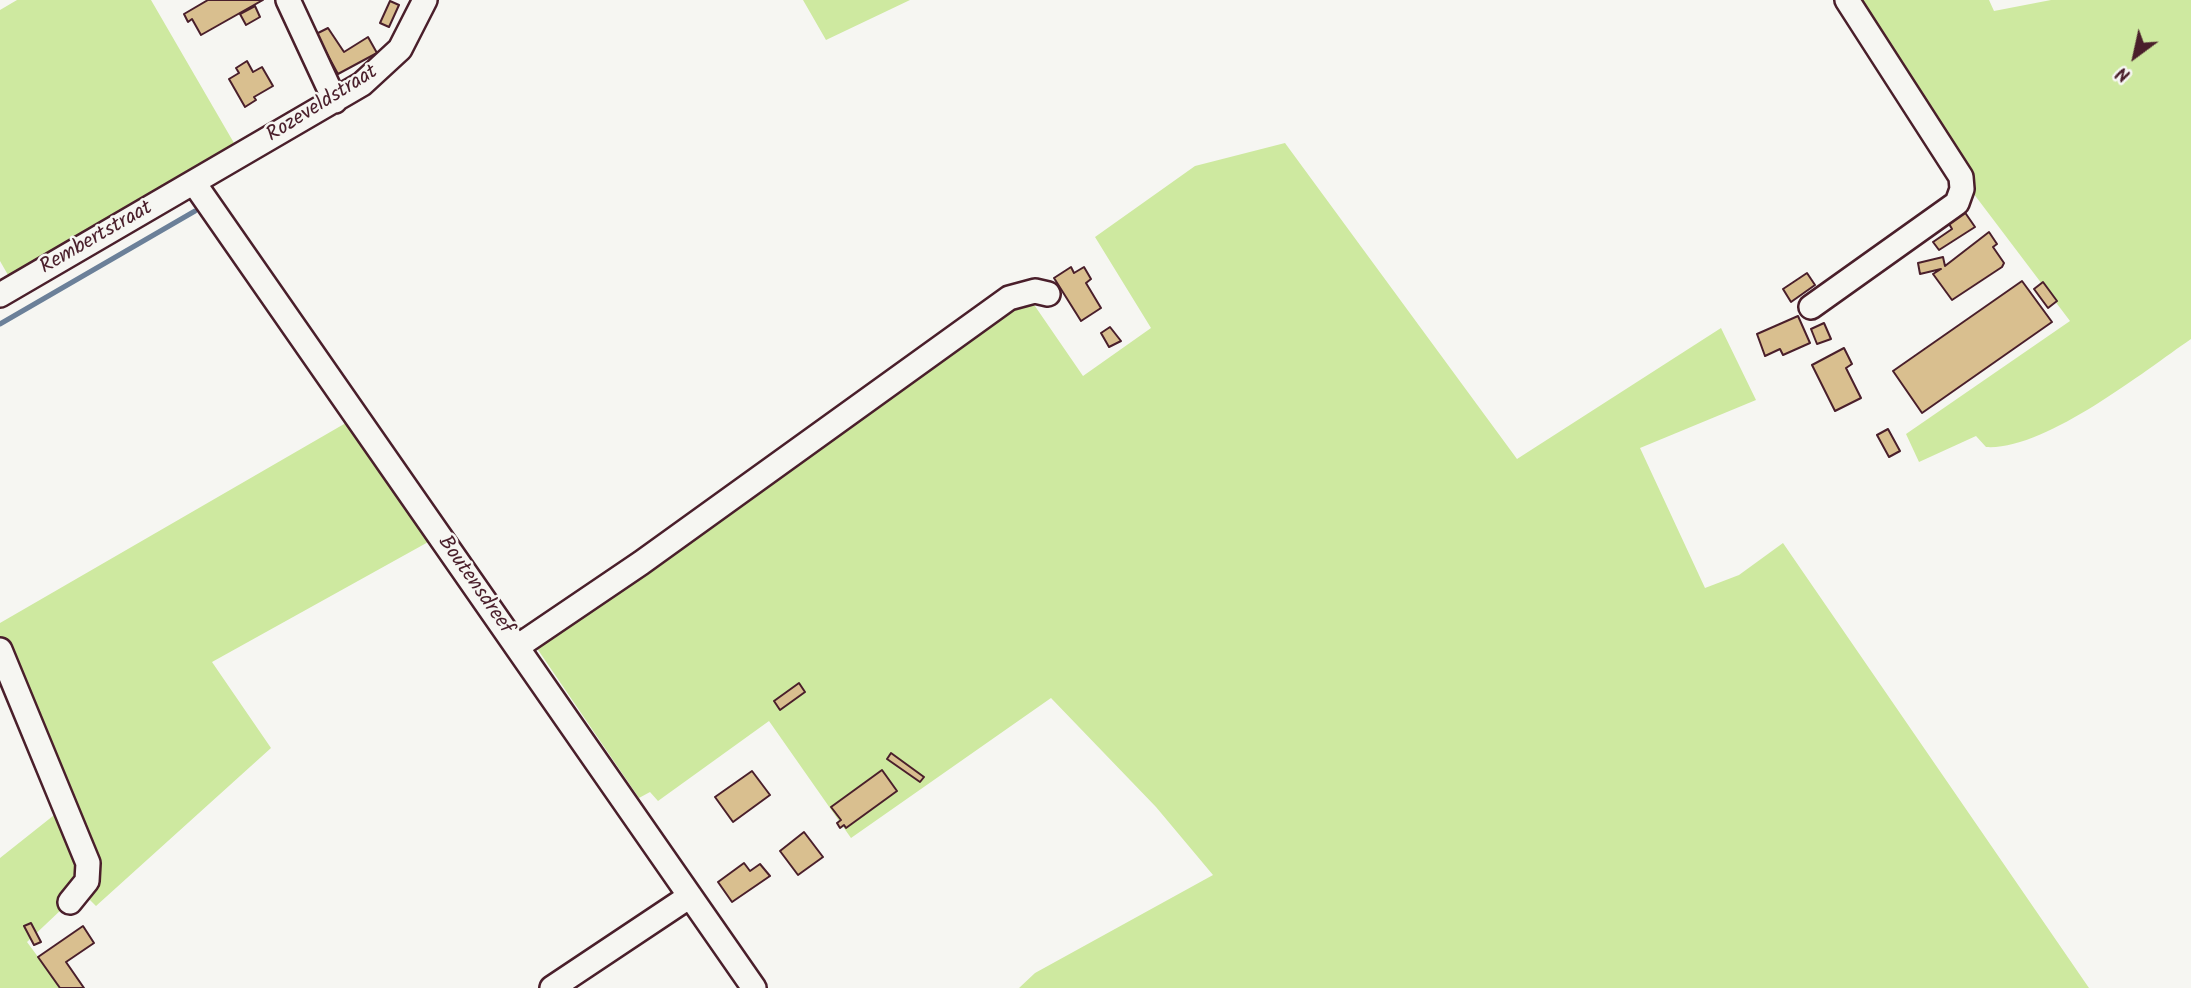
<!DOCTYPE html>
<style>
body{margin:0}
#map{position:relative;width:2191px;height:988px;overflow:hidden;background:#f6f6f2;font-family:Kalam,sans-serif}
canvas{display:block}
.north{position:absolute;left:2100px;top:21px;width:70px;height:70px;-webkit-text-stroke:5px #f6f6f2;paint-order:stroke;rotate:213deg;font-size:19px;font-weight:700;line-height:28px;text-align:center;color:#4a1f2b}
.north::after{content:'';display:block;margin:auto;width:24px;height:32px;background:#4a1f2b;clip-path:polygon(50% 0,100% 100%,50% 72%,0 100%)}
</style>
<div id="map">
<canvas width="2191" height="988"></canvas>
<div class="north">N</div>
</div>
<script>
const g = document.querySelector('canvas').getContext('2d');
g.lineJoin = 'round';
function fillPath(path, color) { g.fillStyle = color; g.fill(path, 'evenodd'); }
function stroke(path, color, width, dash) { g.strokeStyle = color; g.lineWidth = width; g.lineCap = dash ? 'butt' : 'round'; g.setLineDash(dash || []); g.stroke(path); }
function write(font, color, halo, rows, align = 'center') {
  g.font = font + ' Kalam,sans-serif'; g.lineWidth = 5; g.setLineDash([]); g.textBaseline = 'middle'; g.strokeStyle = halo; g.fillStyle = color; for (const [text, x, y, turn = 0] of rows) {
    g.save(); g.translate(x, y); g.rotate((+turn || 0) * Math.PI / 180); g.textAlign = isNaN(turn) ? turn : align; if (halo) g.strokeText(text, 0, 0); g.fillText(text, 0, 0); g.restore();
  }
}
fillPath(new Path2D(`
 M 17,0 L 151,0 L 234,143 L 8,275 L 0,261 L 0,10 Z
 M 803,0 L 910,0 L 826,40 Z
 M 1847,0 L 1989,0 L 1994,11 L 2051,0 L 2191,0 L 2191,339 C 2143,372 2044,451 1986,447 L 1976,436 L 1919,462 L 1906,434 L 2070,321 L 1961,177 Z
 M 1285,143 L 1517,459 L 1721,328 L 1756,400 L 1640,448 L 1705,588 L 1739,575 L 1783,543 L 2089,988 L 1019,988 L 1035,973 L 1213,875 L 1156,807 L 1051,698 L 851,838 L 769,721 L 658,801 L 650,792 L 639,798 L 534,644 L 1026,293 L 1083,376 L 1151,328 L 1095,237 L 1195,166 Z
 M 351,420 L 430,541 L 212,662 L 271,748 L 96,906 L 81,891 L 27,942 L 61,988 L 0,988 L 0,858 L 63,808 L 0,650 L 0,623 Z`), '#cee9a0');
stroke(new Path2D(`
 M 0,324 L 195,211`), '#6b8099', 5);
const building = new Path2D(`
 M 208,0 L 263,0 L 201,35 L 192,19 L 188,22 L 184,14 Z
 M 390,1 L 399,5 L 389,27 L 380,23 Z
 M 255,6 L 260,17 L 246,25 L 240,14 Z
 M 328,28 L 344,52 L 368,37 L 377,53 L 338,74 L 316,34 Z
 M 247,61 L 253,72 L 262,67 L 273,86 L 254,97 L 256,100 L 245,107 L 229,79 L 239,73 L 236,68 Z
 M 1964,211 L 1975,227 L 1939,250 L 1933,242 L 1952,229 L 1948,222 Z
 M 1989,232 L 1997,244 L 1993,247 L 2004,263 L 2002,267 L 1952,300 L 1933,274 L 1941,269 L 1920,274 L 1918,263 L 1943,257 L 1945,266 Z
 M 1071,267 L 1074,273 L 1084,267 L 1091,279 L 1086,283 L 1101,308 L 1081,321 L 1054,278 Z
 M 1807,273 L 1815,285 L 1791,302 L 1783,289 Z
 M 2022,281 L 2052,322 L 1922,413 L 1893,371 Z
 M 2043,282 L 2057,301 L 2048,308 L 2034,289 Z
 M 1798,316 L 1810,343 L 1783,355 L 1780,349 L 1765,356 L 1757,334 Z
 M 1824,323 L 1831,339 L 1817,344 L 1811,329 Z
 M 1110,327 L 1121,341 L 1109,347 L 1101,333 Z
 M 1844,348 L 1852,364 L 1846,368 L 1861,398 L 1835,411 L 1812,365 Z
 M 1888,429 L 1900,451 L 1889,457 L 1877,435 Z
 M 799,683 L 805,692 L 780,710 L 774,701 Z
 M 891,753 L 924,777 L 920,782 L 887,759 Z
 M 882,770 L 897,791 L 846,828 L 844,825 L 840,828 L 837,823 L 841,820 L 831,807 Z
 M 752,771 L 770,795 L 733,822 L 715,797 Z
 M 804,832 L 823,857 L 798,875 L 780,851 Z
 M 744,863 L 750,871 L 760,864 L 770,876 L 732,902 L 718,882 Z
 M 31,923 L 41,942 L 34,945 L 24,926 Z
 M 83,926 L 94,943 L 66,962 L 84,988 L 60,988 L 38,957 Z`);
fillPath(building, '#d9bf8f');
stroke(building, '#4a1f2b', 2);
const minor = new Path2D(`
 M 288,0 L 335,101
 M 194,183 L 754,988
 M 0,295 L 362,84 L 400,49 L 425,0
 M 1811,307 L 1957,203 L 1962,189 L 1961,177 L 1847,0
 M 517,647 L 641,563 L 1009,298 L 1035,291 L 1048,294
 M 0,650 L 88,863 L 87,881 L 70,902
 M 552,988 L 690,896`);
stroke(minor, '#4a1f2b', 28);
stroke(minor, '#f6f6f2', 23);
write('21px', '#4a1f2b', '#f6f6f2', [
 ["Rozeveldstraat",323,105,-32],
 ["Rembertstraat",97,239,-30],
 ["Boutensdreef",474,586,55]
]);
</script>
